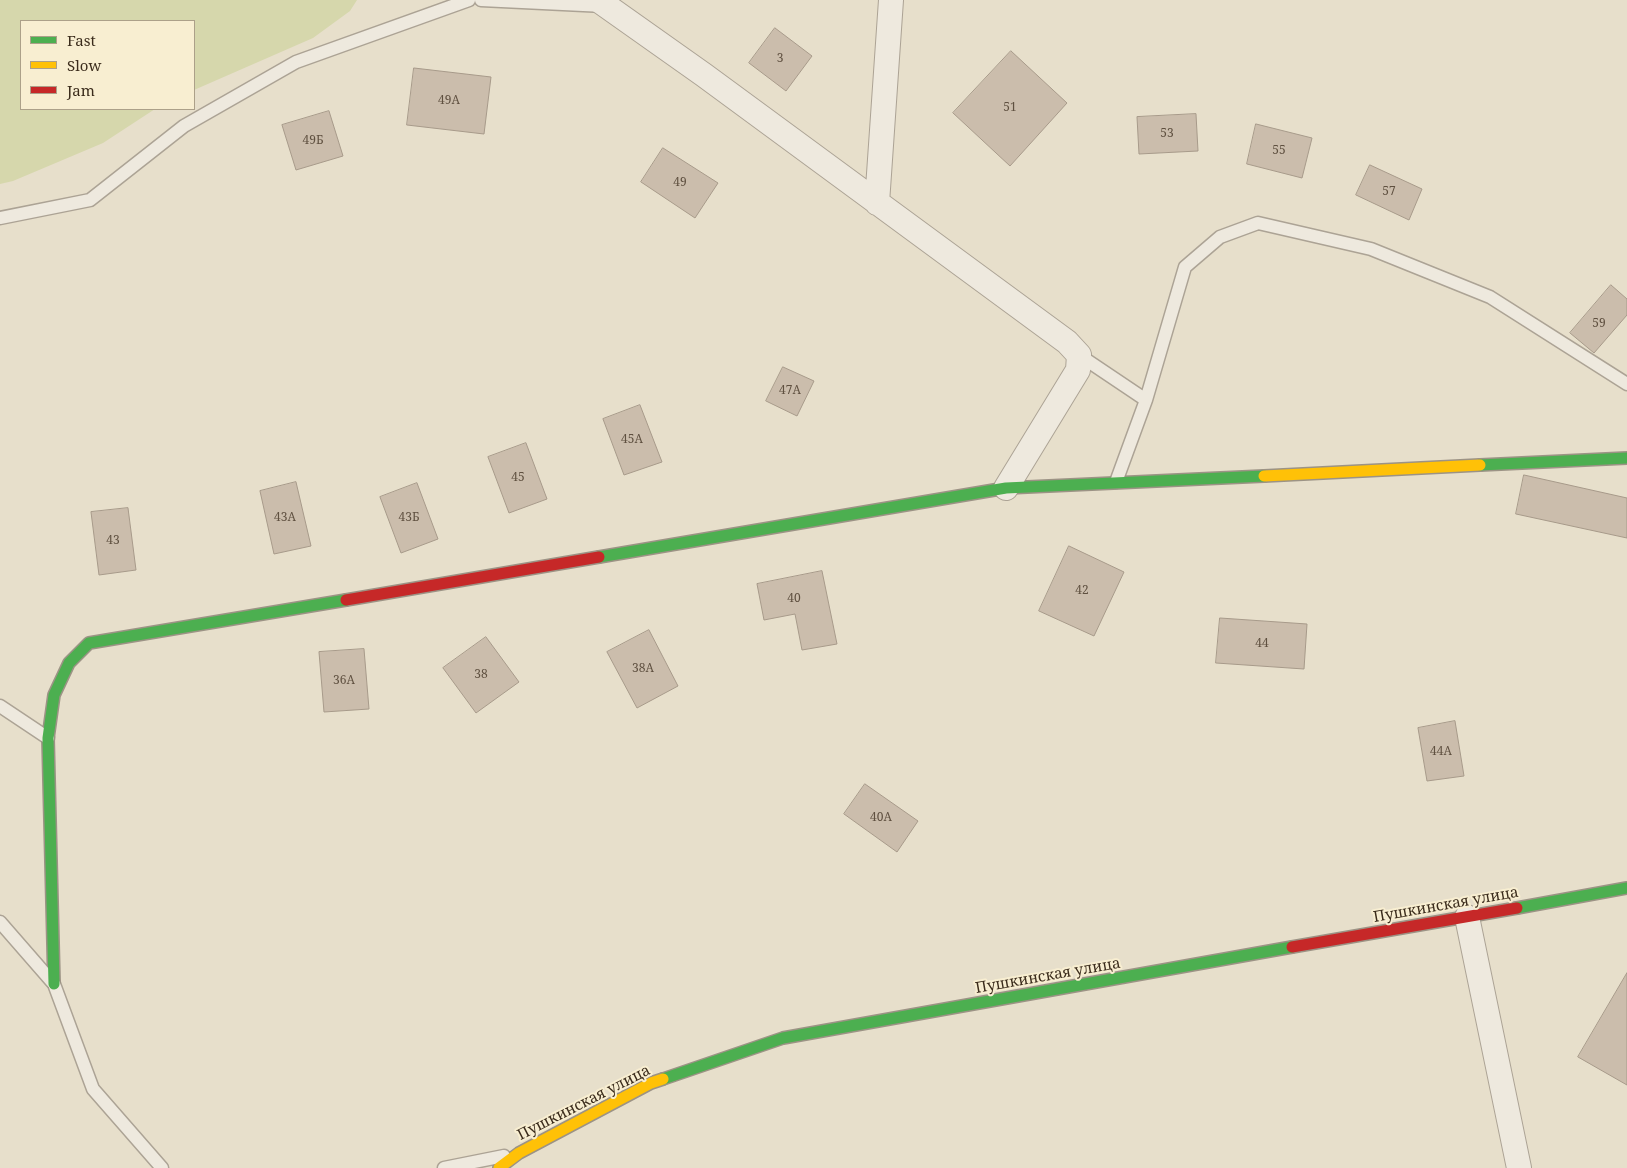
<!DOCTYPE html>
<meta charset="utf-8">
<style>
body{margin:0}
#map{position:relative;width:1627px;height:1168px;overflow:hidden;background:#e7dfcb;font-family:"Noto Serif",serif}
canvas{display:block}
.legend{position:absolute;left:20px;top:20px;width:175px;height:90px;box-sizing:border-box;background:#f8eed1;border:1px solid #aca089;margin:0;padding:6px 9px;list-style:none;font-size:15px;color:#3b2c1c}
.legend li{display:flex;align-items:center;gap:10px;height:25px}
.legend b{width:25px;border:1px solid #aca089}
</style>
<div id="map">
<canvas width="1627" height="1168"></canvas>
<ul class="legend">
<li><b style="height:6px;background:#4caf50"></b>Fast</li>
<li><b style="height:6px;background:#ffc107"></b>Slow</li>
<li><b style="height:6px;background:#c62828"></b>Jam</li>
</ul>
</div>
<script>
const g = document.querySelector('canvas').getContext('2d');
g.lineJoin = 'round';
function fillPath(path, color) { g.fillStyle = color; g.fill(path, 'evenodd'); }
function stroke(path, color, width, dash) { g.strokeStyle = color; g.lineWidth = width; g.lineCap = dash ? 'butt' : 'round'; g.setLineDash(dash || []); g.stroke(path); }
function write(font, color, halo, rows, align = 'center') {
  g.font = font + ' "Noto Serif",serif'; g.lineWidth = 4; g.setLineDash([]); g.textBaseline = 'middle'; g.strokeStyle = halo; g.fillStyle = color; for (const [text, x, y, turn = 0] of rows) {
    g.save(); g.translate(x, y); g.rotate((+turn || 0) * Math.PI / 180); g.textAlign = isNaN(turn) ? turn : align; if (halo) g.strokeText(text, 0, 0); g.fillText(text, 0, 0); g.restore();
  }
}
fillPath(new Path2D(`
 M 0,0 L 357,0 L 350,11 L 313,38 L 194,90 L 194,21 L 21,21 L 21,109 L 155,109 L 103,143 L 13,181 L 0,184 Z`), '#d6d7ac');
const building = new Path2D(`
 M 775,28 L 812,56 L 786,91 L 749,63 Z
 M 1011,51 L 1067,103 L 1010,166 L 953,113 Z
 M 414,68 L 491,77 L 484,134 L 407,125 Z
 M 329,111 L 343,156 L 296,170 L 282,125 Z
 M 1196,114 L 1198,151 L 1139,154 L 1137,117 Z
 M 1256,124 L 1312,138 L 1302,178 L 1247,164 Z
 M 663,148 L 718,183 L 695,218 L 641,182 Z
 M 1370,165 L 1422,189 L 1409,220 L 1356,195 Z
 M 1611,285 L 1627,299 L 1627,315 L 1594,353 L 1570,333 Z
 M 783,367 L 814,381 L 797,416 L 766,401 Z
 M 640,405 L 662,462 L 624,475 L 603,419 Z
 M 526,443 L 547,499 L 509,513 L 488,457 Z
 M 1524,475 L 1627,498 L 1627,538 L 1516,514 Z
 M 296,482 L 311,546 L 274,554 L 260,491 Z
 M 417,483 L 438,539 L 401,553 L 380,497 Z
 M 128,508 L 136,570 L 99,575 L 91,512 Z
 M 1069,546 L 1124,572 L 1094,636 L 1039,611 Z
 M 822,571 L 837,644 L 802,650 L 795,614 L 764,620 L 757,584 Z
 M 1220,618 L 1307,624 L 1304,669 L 1216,663 Z
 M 649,630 L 678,686 L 637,708 L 607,652 Z
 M 486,637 L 519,682 L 476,713 L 443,668 Z
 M 364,649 L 369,709 L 324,712 L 319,652 Z
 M 1455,721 L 1464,776 L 1427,781 L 1418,728 Z
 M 865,784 L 918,821 L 897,852 L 844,814 Z
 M 1627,973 L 1627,1085 L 1578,1057 Z`);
fillPath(building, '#cbbdac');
stroke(building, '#a79a8a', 1);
const lane = new Path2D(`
 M 481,0 L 604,6
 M 0,218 L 90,200 L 184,126 L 296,62 L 469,0
 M 1079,355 L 1146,400
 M 1116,482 L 1146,400 L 1185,267 L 1220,237 L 1258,223 L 1371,249 L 1490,297 L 1627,384
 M 0,706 L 48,738
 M 0,922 L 54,984 L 93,1089 L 162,1168
 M 444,1168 L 504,1156`);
const street = new Path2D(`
 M 598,0 L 704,75 L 1067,342 L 1079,355 L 1078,370 L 1006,488
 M 877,203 L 891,0
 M 1467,917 L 1519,1168`);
const fast = new Path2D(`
 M 1480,465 L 1627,458
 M 599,557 L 1006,488 L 1264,476
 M 1517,908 L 1627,888
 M 54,984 L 48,738 L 54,695 L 69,663 L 89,643 L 346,600
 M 663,1079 L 783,1038 L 1292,947`);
const slow = new Path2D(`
 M 1264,476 L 1480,465
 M 499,1168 L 519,1153 L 651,1083 L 663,1079`);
const jam = new Path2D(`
 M 346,600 L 599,557
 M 1292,947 L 1517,908`);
stroke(lane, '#aca395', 15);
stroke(street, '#aca395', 26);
stroke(fast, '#9c9385', 14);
stroke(slow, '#9c9385', 14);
stroke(jam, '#9c9385', 14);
stroke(lane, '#eee9de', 12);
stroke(street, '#eee9de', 24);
stroke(fast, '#4caf50', 11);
stroke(slow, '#ffc107', 11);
stroke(jam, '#c62828', 11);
write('12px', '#5f5040', null, [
 ["3",780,59],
 ["49А",449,101],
 ["51",1010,108],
 ["53",1167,134],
 ["49Б",313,141],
 ["55",1279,151],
 ["49",680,183],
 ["57",1389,192],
 ["59",1599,324],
 ["47А",790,391],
 ["45А",632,440],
 ["45",518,478],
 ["43А",285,518],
 ["43Б",409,518],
 ["43",113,541],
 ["42",1082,591],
 ["40",794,599],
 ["44",1262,644],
 ["38А",643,669],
 ["38",481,675],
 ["36А",344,681],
 ["44А",1441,752],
 ["40А",881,818]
]);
write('15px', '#3b2c1c', '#f8eed1', [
 ["Пушкинская улица",1446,905,-10],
 ["Пушкинская улица",1048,976,-10],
 ["Пушкинская улица",584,1103,-27]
]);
</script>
